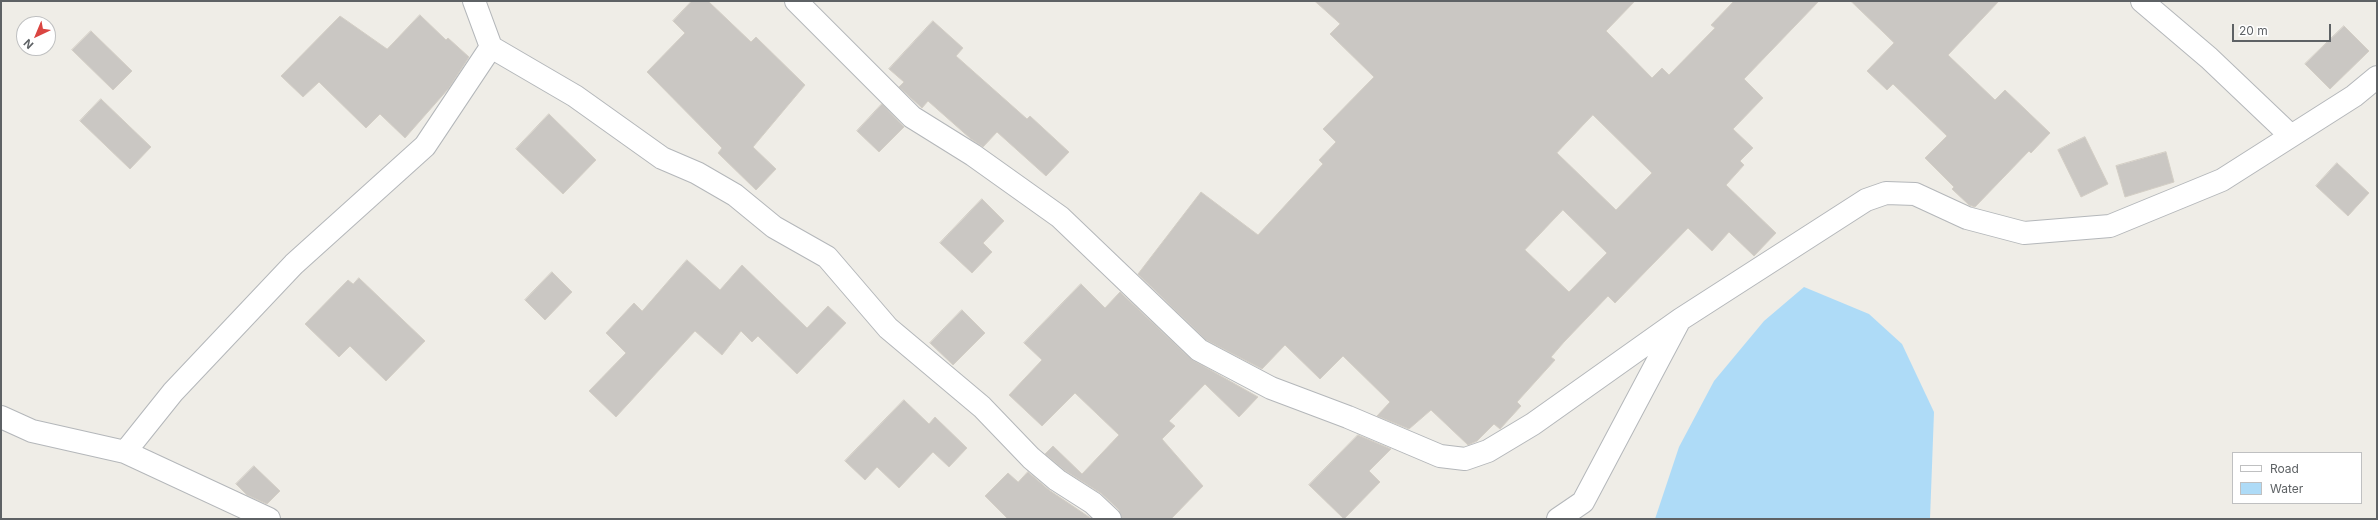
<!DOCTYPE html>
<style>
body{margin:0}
#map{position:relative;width:2378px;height:520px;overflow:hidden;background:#efede7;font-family:Inter,sans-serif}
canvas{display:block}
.frame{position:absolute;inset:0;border:2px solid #5e6265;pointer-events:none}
.legend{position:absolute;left:2232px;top:452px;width:130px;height:52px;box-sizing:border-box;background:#fff;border:1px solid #bfc0c1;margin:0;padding:5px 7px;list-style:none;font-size:12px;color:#5e6265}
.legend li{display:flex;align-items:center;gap:8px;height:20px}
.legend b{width:20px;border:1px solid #bfc0c1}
.north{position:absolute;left:16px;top:16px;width:40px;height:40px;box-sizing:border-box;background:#fff;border:1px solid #bfc0c1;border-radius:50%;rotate:224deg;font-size:11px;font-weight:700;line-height:16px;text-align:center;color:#5e6265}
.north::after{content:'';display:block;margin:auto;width:14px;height:18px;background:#da4541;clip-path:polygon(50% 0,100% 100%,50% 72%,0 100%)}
.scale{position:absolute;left:2232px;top:24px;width:99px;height:18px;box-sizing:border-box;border:2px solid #5e6265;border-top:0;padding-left:5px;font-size:12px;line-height:14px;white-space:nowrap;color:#5e6265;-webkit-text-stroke:3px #fff;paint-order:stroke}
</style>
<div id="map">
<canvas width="2378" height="520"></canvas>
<div class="frame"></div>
<ul class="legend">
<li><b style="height:5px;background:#fff"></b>Road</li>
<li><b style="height:11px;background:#aedbf7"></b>Water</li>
</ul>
<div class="north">N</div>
<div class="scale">20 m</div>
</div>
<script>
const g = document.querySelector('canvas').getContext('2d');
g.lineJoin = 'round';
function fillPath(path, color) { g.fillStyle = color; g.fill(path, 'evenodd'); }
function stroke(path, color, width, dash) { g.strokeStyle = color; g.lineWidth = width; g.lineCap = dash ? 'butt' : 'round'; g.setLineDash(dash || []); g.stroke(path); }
fillPath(new Path2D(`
 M 1804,287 L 1869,314 L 1902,344 L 1934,412 L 1930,519 L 1655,519 L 1679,447 L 1714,381 L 1764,321 Z`), '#aedbf7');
const building = new Path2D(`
 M 692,1 L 708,1 L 751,42 L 756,37 L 805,85 L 753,147 L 776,169 L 756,190 L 718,153 L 722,148 L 647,72 L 685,33 L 673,21 Z
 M 1315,1 L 1635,1 L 1606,31 L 1652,78 L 1662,68 L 1669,75 L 1715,28 L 1711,25 L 1734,1 L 1819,1 L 1744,79 L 1763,98 L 1733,129 L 1753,148 L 1740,161 L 1744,165 L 1726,185 L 1776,233 L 1754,256 L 1729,232 L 1712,251 L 1688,228 L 1615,303 L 1608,296 L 1564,342 L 1551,357 L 1555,360 L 1517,402 L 1521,406 L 1500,429 L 1494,424 L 1477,441 L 1468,445 L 1431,410 L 1409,429 L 1377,416 L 1390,402 L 1343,356 L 1320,379 L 1285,345 L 1262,369 L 1206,340 L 1138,274 L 1201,192 L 1258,235 L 1323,164 L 1319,160 L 1336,142 L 1323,129 L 1374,77 L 1330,34 L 1340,24 ZM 1593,115 L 1652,173 L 1616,210 L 1557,153 ZM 1563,210 L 1607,253 L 1569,292 L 1525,250 Z
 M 1851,1 L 1999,1 L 1948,55 L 1995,100 L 2005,90 L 2050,133 L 2031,153 L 2029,151 L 1975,207 L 1969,205 L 1952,189 L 1954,187 L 1925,158 L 1947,136 L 1893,84 L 1887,90 L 1867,71 L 1894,43 Z
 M 420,15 L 446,40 L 448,38 L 469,57 L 449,88 L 405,138 L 380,114 L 366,128 L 319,82 L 303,97 L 281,76 L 340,16 L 387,49 Z
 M 933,21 L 963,48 L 956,56 L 1027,119 L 1030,116 L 1069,152 L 1046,176 L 997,132 L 983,147 L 971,139 L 928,101 L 922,108 L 899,87 L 904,82 L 889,69 Z
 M 2344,26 L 2369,51 L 2330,89 L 2305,64 Z
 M 91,31 L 132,71 L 113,90 L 72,50 Z
 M 101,99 L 151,147 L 130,169 L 80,121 Z
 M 882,104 L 904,127 L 879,152 L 857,131 Z
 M 549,114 L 596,160 L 563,194 L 516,149 Z
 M 2085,137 L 2108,184 L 2081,197 L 2058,150 Z
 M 2166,152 L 2174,182 L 2125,197 L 2116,166 Z
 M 2337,163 L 2369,193 L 2348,216 L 2316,186 Z
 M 982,199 L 1004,221 L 983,243 L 992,252 L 972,273 L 940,243 Z
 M 687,260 L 720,290 L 742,265 L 807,328 L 828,306 L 846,323 L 797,374 L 758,336 L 752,342 L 741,331 L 722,355 L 695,331 L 616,417 L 589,391 L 626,353 L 606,333 L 634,303 L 642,311 Z
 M 552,272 L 572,292 L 545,320 L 525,300 Z
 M 359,278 L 425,341 L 386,381 L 350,346 L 339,357 L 305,324 L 348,280 L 353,284 Z
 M 1081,284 L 1105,308 L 1120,292 L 1191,359 L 1258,397 L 1239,417 L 1205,384 L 1169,421 L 1175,426 L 1162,439 L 1203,486 L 1171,519 L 1122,519 L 1119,510 L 1102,494 L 1064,470 L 1045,454 L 1053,446 L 1082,474 L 1119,435 L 1075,393 L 1042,426 L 1009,395 L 1042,360 L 1024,343 Z
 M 962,310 L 985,333 L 953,365 L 930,343 Z
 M 904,400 L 929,424 L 935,417 L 967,448 L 949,467 L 933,452 L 899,488 L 877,467 L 865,480 L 845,461 Z
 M 1358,435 L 1391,449 L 1369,471 L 1380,482 L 1344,519 L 1309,485 Z
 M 254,466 L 280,491 L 267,504 L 247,495 L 236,484 Z
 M 1028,472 L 1049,490 L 1092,519 L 1008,519 L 985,496 L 1008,473 L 1018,482 Z`);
fillPath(building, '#cac7c3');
stroke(building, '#d3cec5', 1);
const minor = new Path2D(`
 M 796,1 L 912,117 L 973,155 L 1060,217 L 1199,350 L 1271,388 L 1348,417 L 1440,456 L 1465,459 L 1488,451 L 1533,424 L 1681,319 L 1866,200 L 1886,193 L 1915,194 L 1967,218 L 2024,233 L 2110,226 L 2222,180 L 2354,96 L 2377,77
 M 2142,1 L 2209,58 L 2291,136
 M 491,47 L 575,96 L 662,158 L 697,173 L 735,195 L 774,227 L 827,257 L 888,328 L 982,407 L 1031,458 L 1057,480 L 1093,503 L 1110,519
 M 1,417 L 32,431 L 125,452 L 269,519
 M 125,452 L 173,392 L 294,264 L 425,146 L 491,47 L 474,1
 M 1558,519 L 1583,502 L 1678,323`);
stroke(minor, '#b4b7ba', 24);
stroke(minor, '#fff', 22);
</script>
